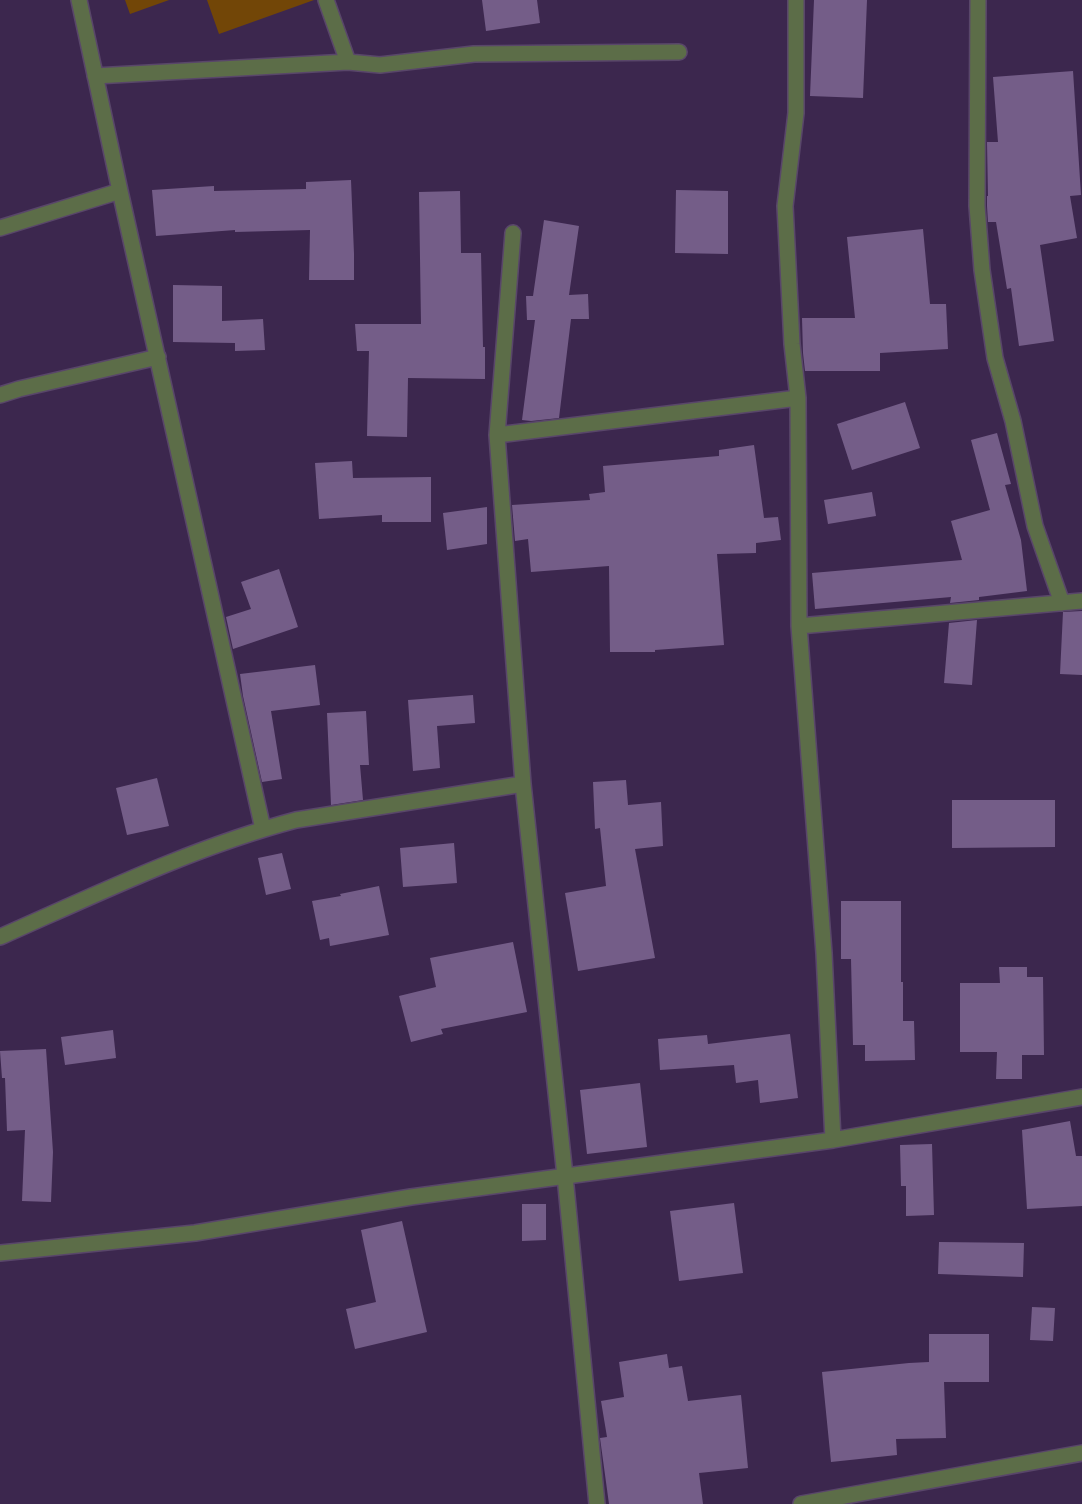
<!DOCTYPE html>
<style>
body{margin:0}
canvas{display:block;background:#3c274e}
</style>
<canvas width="1082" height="1504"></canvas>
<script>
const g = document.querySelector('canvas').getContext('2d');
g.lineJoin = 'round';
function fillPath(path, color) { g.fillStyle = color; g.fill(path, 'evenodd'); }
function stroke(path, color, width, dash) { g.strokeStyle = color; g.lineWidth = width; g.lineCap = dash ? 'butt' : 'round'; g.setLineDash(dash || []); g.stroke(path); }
fillPath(new Path2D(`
 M 125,0 L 169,0 L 130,14 Z
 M 207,0 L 314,0 L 219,34 Z`), '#724607');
fillPath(new Path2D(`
 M 482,0 L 537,0 L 540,23 L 486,31 Z
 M 814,0 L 867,0 L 863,98 L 810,96 Z
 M 1073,71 L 1081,195 L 1070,196 L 1077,238 L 1040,245 L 1054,341 L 1019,346 L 1011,288 L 1007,289 L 996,222 L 988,222 L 987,206 L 987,196 L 988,196 L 987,142 L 998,142 L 993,77 Z
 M 351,180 L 354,254 L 354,280 L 309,280 L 310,230 L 235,232 L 235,230 L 156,236 L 152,190 L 214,186 L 214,191 L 306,189 L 306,182 Z
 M 676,190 L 728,191 L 728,254 L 675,253 Z
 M 460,191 L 461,253 L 481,253 L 483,347 L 485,347 L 485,379 L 408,378 L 407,437 L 367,436 L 369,351 L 357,351 L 355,324 L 421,324 L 419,192 Z
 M 544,220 L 579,226 L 569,295 L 588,294 L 589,319 L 571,319 L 559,418 L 531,421 L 522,420 L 535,320 L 527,320 L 526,296 L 533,296 Z
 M 923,229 L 930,304 L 946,304 L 948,349 L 880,353 L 880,371 L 805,371 L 803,353 L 802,318 L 855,318 L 847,237 Z
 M 173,285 L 222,286 L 222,321 L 263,319 L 265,350 L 235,351 L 235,343 L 173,342 Z
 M 905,402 L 920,448 L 852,470 L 837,424 Z
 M 997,433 L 1011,484 L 1005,485 L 1021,540 L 1027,591 L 979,597 L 979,600 L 950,603 L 951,597 L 815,609 L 812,573 L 962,560 L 951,521 L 990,510 L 971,440 Z
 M 754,445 L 764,518 L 778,517 L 781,540 L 756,543 L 756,553 L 717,554 L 724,645 L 655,650 L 655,652 L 610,652 L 609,566 L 531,572 L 528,539 L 515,541 L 512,505 L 590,500 L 589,494 L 605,492 L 603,466 L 719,456 L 719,450 Z
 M 352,461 L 353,478 L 431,477 L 431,522 L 382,522 L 382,515 L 319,519 L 315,463 Z
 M 872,492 L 876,516 L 828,524 L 824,500 Z
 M 487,507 L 487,544 L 447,550 L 443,513 Z
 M 279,569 L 298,627 L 233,649 L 226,617 L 251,609 L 241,582 Z
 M 1082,611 L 1082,675 L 1060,674 L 1063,612 Z
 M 977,620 L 972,685 L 944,683 L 949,623 Z
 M 315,665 L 320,705 L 271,711 L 282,779 L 262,782 L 243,696 L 240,674 Z
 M 473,695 L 475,723 L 437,726 L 440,768 L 413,771 L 408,700 Z
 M 366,711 L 369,765 L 360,765 L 363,800 L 331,805 L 327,713 Z
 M 157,778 L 169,826 L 127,835 L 116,788 Z
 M 626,780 L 628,805 L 661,802 L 663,846 L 635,849 L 655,958 L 578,971 L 565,893 L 606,886 L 600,828 L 595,829 L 593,782 Z
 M 952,800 L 1055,800 L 1055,847 L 952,848 Z
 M 454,843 L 457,883 L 403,887 L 400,848 Z
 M 282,853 L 291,889 L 266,895 L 258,858 Z
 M 379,886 L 389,935 L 330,946 L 329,938 L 320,940 L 312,901 L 341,896 L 340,894 Z
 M 841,901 L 901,901 L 901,982 L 903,982 L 903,1021 L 914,1021 L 915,1060 L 865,1061 L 865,1045 L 853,1045 L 851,959 L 841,959 Z
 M 513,942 L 527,1012 L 441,1029 L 443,1034 L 411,1042 L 399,996 L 436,987 L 430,958 Z
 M 999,967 L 1027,967 L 1027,977 L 1043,977 L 1044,1055 L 1022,1055 L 1022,1079 L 996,1079 L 997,1052 L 960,1052 L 960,983 L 1000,983 Z
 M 113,1030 L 116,1058 L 65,1065 L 61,1037 Z
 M 790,1034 L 798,1098 L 760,1103 L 758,1080 L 736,1083 L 734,1065 L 660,1070 L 658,1039 L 707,1035 L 708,1044 Z
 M 46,1049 L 53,1152 L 51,1202 L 22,1201 L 25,1130 L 7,1131 L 5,1078 L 2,1078 L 0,1051 Z
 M 640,1083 L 647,1147 L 587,1154 L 580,1090 Z
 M 1070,1121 L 1076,1156 L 1082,1156 L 1082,1206 L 1027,1209 L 1022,1130 Z
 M 932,1144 L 934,1215 L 906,1216 L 906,1186 L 901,1186 L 900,1145 Z
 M 734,1203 L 743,1273 L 679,1281 L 670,1211 Z
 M 522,1204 L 546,1204 L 546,1240 L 522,1241 Z
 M 402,1221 L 427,1332 L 355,1349 L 346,1309 L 376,1302 L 361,1230 Z
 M 939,1242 L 1024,1243 L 1023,1277 L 938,1274 Z
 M 1032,1307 L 1055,1308 L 1053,1341 L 1030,1340 Z
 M 929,1334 L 989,1334 L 989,1382 L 944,1382 L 946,1438 L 896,1439 L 897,1455 L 831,1462 L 822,1372 L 909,1363 L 929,1362 Z
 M 667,1354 L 669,1368 L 682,1366 L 688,1401 L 741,1395 L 748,1468 L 699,1473 L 703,1504 L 609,1504 L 600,1438 L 607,1437 L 601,1401 L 624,1397 L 619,1362 Z`), '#745d88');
const minor = new Path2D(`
 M 79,0 L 120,191 L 263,829
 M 326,0 L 348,62 L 380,65 L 474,54 L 679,52
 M 796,0 L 796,113 L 785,206 L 792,344 L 798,398 L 799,626 L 824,953 L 833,1140
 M 978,0 L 977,206 L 982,270 L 995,358 L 1013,421 L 1035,526 L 1062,603
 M 95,76 L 348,62
 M 0,228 L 120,191
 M 513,233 L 497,435 L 523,784 L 565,1176 L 597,1504
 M 0,395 L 19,389 L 158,357
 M 497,435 L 798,398
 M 799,626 L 1082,601
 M 0,937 C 97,894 194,847 296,820 L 523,784
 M 0,1253 L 195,1233 L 411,1197 L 833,1140 L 1082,1097
 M 801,1504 L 1082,1453`);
stroke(minor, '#59466a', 18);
stroke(minor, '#5c6d48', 15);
</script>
